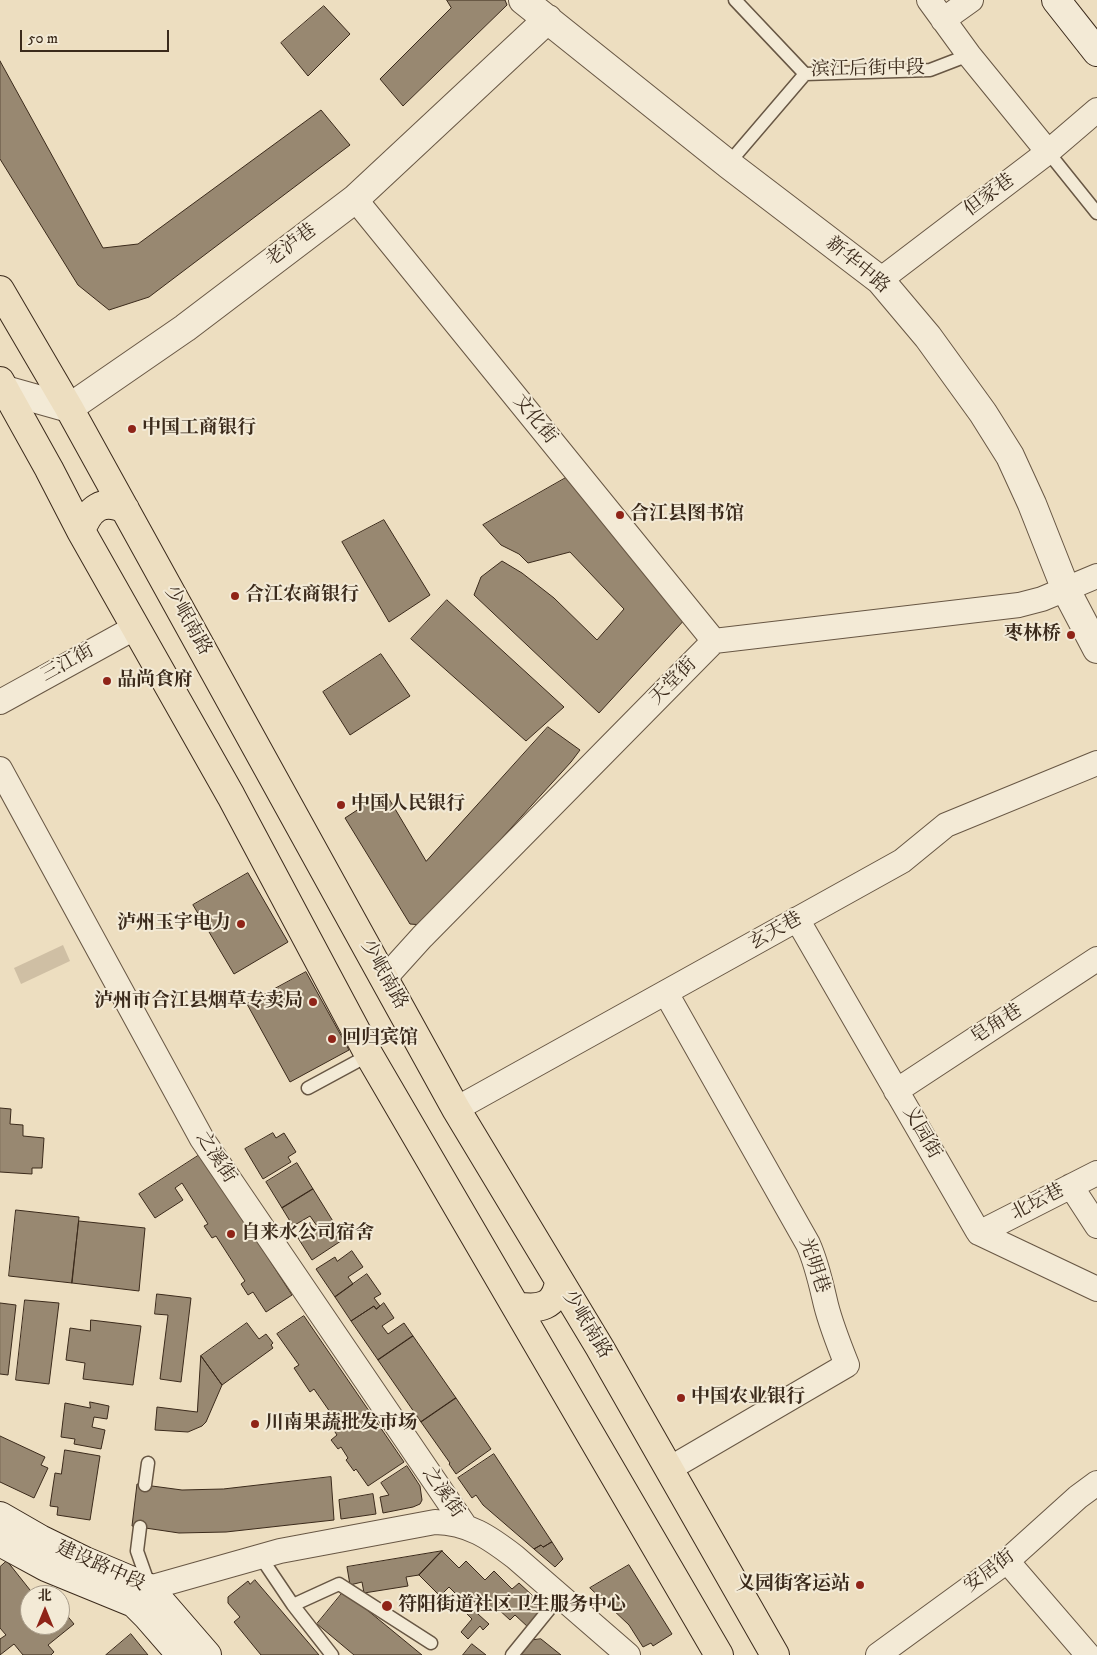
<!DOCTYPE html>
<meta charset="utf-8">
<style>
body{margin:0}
#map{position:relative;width:1097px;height:1655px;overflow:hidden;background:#eddec0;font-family:"IM FELL DW Pica","Noto Serif SC",serif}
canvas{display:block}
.north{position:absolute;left:20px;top:1585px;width:50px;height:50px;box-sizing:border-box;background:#f3ead6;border:1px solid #a99d8b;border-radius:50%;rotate:0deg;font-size:14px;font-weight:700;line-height:20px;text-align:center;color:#3b2a1b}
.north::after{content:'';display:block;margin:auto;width:18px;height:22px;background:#8f2418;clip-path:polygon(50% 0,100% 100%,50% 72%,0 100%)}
.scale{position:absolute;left:20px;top:30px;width:149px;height:22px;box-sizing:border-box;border:2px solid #3b2a1b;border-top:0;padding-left:6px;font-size:15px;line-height:18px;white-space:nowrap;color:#3b2a1b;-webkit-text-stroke:4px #f3ead6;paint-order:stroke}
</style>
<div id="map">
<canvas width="1097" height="1655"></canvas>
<div class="north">北</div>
<div class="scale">50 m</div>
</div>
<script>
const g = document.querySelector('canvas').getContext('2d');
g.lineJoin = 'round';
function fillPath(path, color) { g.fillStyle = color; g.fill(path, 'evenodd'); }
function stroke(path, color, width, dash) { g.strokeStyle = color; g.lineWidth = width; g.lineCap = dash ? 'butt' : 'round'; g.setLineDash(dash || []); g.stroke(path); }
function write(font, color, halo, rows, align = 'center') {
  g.font = font + ' "IM FELL DW Pica","Noto Serif SC",serif'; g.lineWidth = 4; g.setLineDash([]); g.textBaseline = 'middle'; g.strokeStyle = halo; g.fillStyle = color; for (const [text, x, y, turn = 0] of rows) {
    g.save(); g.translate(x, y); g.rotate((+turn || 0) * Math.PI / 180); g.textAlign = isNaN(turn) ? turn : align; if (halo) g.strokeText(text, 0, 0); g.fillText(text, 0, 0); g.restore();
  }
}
fillPath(new Path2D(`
 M 63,945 L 70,961 L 21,984 L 14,968 Z`), '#cfbfa4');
const building = new Path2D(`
 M 447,0 L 505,0 L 507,5 L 403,106 L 380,79 L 451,8 Z
 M 324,6 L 350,34 L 308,76 L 281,43 Z
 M 0,61 L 103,248 L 138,244 L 321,110 L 350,145 L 149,297 L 109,310 L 78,285 L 0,159 Z
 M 571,475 L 687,617 L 599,713 L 474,595 L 481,577 L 502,561 L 522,573 L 554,598 L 597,640 L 624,609 L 570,552 L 528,563 L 519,554 L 501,545 L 483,525 Z
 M 384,520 L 430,595 L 389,622 L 342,542 Z
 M 447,600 L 564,707 L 526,741 L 411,639 Z
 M 381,654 L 410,696 L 350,735 L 323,692 Z
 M 548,727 L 580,750 L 571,762 L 423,925 L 410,924 L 345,818 L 385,792 L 426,861 Z
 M 248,873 L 288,942 L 234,974 L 193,905 Z
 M 306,972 L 349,1050 L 290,1082 L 247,1004 Z
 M 0,1108 L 11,1109 L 10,1124 L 23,1125 L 23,1136 L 44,1138 L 42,1168 L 32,1168 L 32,1174 L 0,1172 Z
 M 273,1133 L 276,1138 L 284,1133 L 296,1152 L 288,1157 L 291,1162 L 263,1179 L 245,1149 Z
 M 201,1154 L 292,1295 L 266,1312 L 253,1292 L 248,1295 L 241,1284 L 245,1281 L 216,1236 L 212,1238 L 204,1226 L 208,1224 L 182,1183 L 175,1188 L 183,1200 L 155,1218 L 139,1194 Z
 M 297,1163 L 313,1189 L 282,1208 L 266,1182 Z
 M 313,1189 L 344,1239 L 312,1260 L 298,1238 L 317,1226 L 310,1216 L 293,1226 L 282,1208 Z
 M 16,1210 L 79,1217 L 72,1283 L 9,1276 Z
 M 79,1221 L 145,1228 L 139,1291 L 72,1283 Z
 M 352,1251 L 363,1267 L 348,1277 L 353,1284 L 335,1297 L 316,1269 L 335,1257 L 337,1261 Z
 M 367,1274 L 381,1294 L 374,1298 L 380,1306 L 376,1309 L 374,1306 L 351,1321 L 335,1297 Z
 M 157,1294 L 191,1298 L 181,1382 L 160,1379 L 168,1315 L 155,1314 Z
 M 25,1300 L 59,1303 L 49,1384 L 16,1380 Z
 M 0,1303 L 16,1305 L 8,1375 L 0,1374 Z
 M 384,1303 L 394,1318 L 382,1326 L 388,1334 L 404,1323 L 413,1336 L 378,1360 L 351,1321 L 374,1306 L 376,1309 Z
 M 304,1316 L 404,1462 L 368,1486 L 356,1469 L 354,1471 L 346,1460 L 348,1458 L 341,1447 L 338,1449 L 331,1440 L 337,1435 L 331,1426 L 337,1422 L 314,1389 L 310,1392 L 294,1368 L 299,1365 L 277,1334 Z
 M 91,1320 L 141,1326 L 133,1385 L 83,1379 L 85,1363 L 66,1360 L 70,1328 L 90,1331 Z
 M 247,1323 L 259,1339 L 266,1334 L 273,1343 L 271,1345 L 273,1348 L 222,1385 L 201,1356 Z
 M 413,1336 L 456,1398 L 421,1422 L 378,1360 Z
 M 201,1356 L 222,1385 L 206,1422 L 202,1426 L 188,1432 L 155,1430 L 157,1407 L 197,1412 Z
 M 456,1398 L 491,1449 L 456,1474 L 449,1464 L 450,1463 L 421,1422 Z
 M 90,1402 L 109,1406 L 107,1419 L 94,1417 L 92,1427 L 105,1430 L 101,1449 L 74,1444 L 75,1439 L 61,1437 L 65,1403 L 90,1408 Z
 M 0,1436 L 45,1457 L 41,1465 L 48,1468 L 34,1498 L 0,1482 Z
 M 65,1450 L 100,1456 L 90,1520 L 57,1515 L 58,1507 L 50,1506 L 55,1473 L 61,1474 Z
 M 494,1454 L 552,1542 L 543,1547 L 541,1545 L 534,1549 L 483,1505 L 476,1495 L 472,1498 L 458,1478 Z
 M 407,1466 L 420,1486 L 422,1500 L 420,1504 L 413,1507 L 383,1513 L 380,1497 L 389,1495 L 381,1483 Z
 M 331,1477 L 334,1520 L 226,1532 L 179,1533 L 132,1526 L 137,1484 L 182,1490 L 223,1489 Z
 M 373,1494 L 376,1514 L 341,1519 L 339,1500 Z
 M 552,1542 L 563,1559 L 555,1567 L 534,1549 L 541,1545 L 543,1547 Z
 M 442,1551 L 419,1575 L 406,1577 L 408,1586 L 364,1593 L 362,1582 L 350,1585 L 347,1567 Z
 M 442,1551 L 459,1568 L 466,1561 L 485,1580 L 494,1571 L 512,1589 L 519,1583 L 547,1609 L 529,1628 L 515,1615 L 510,1620 L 497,1608 L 494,1611 L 486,1603 L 481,1608 L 465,1593 L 460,1598 L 449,1587 L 440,1596 L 419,1575 Z
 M 7,1561 L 34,1595 L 30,1595 L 30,1625 L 60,1625 L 60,1607 L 74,1624 L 48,1645 L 54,1652 L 51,1655 L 23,1655 L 14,1644 L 0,1655 L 0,1639 L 6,1635 L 0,1628 L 0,1567 Z
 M 629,1565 L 672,1634 L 653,1646 L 651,1643 L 643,1647 L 629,1625 L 590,1588 Z
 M 255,1580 L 319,1655 L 261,1655 L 234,1622 L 240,1617 L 228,1603 L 228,1597 L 248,1581 L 250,1584 Z
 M 344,1591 L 422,1655 L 354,1655 L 317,1624 Z
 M 468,1605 L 489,1624 L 483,1630 L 480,1626 L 468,1639 L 461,1632 L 472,1619 L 463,1610 Z
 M 131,1634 L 148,1655 L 106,1655 Z
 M 541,1639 L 561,1655 L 521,1655 L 533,1640 Z
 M 472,1644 L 486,1655 L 463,1655 Z`);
fillPath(building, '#988871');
stroke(building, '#3b2a1b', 1);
const service = new Path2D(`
 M 735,0 L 805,74 L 930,70 L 969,55
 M 1048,152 L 1097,213
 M 728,164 L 805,74
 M 308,1088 L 369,1055
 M 145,1485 L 148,1463
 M 140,1527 L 137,1551 L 149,1585
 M 260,1556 L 293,1605 L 339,1584 L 431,1643
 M 293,1605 L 332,1655
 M 512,1655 L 560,1596`);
const minor = new Path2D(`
 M 929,0 L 969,55 L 1048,152
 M 943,20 L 971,0
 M 355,199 L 714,641
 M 880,280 L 1048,152 L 1097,110
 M 0,702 L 136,627
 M 0,769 L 202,1139 L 465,1526
 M 797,919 L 977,1230 L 979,1233 L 1097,1289
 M 384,979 L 422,937 L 714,641 L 1019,605 L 1042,599 L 1097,576
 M 666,993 L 808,1244 C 817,1264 821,1284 826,1305 C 831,1325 839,1345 847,1365 L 669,1469
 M 896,1091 L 1097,959
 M 456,1109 L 902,861 L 946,825 L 1097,763
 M 1071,1186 L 1097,1226
 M 979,1233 L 1097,1173
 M 1007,1561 L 1088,1655
 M 137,1600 L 149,1588 L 280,1551 L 435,1522 C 469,1523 489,1537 515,1557 L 628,1655
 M 878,1655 L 1007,1561 L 1078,1497 L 1097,1483`);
const tertiary = new Path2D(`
 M 523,0 L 728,164 L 880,280 L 928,337 L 983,413 L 1010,456 L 1032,504 L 1066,590 L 1097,649
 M 5,390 L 69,408 L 185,328 L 355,199 L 548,19`);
const secondary = new Path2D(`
 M 1056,0 L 1097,52
 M 0,1516 L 40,1539 L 85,1561 L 149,1588 L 207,1655
 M 0,1542 L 46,1567 L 134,1603 L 147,1616 L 181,1655`);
const primary = new Path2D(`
 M 0,290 L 69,408 L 456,1109 L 600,1348 L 775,1655
 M 0,381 L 49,469 L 81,531 L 231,796 L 369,1055 L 719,1655
 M 81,531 C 89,509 102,498 125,509
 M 516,1306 C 539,1310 556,1307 559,1281`);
stroke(service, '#685744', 15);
stroke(minor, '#685744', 26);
stroke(tertiary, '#685744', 30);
stroke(secondary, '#3b2a1b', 30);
stroke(primary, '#3b2a1b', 30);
stroke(service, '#f3ead6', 12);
stroke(minor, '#f3ead6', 24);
stroke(tertiary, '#f3ead6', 28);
stroke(secondary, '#f3ead6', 28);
stroke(primary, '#eddec0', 28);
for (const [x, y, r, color] of [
 [132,429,5,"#8f2418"],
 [620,515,5,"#8f2418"],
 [235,596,5,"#8f2418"],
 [1071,635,5,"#8f2418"],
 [107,681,5,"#8f2418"],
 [341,805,5,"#8f2418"],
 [241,924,5,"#8f2418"],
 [313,1002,5,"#8f2418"],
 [332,1039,5,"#8f2418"],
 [231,1234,5,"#8f2418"],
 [681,1398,5,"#8f2418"],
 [255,1424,5,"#8f2418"],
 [860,1585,5,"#8f2418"],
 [387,1606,6,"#8f2418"]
]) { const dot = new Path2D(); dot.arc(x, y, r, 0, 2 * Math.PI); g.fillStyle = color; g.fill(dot); stroke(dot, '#f3ead6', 2); }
write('19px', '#3b2a1b', '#f3ead6', [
 ["滨江后街中段",868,70,-1],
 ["但家巷",990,196,-37],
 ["老泸巷",292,246,-37],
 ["新华中路",857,266,40],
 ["文化街",534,420,51],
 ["少岷南路",187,621,61],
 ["三江街",68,664,-29],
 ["天堂街",674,682,-45],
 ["玄天巷",776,932,-29],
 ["少岷南路",383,975,61],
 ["皂角巷",997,1025,-33],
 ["义园街",921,1133,60],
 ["之溪街",215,1158,57],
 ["北坛巷",1038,1203,-27],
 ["光明巷",813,1266,71],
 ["少岷南路",586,1325,59],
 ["之溪街",442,1493,55],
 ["建设路中段",100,1567,24],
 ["安居街",990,1572,-37]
]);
write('bold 19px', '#3b2a1b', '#f3ead6', [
 ["中国工商银行",142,429],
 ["合江县图书馆",630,515],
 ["合江农商银行",245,596],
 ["枣林桥",1061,635,"right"],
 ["品尚食府",117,681],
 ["中国人民银行",351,805],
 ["泸州玉宇电力",231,924,"right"],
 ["泸州市合江县烟草专卖局",303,1002,"right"],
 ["回归宾馆",342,1039],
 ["自来水公司宿舍",241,1234],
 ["中国农业银行",691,1398],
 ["川南果蔬批发市场",265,1424],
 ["义园街客运站",850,1585,"right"],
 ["符阳街道社区卫生服务中心",398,1606]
], 'left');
</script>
